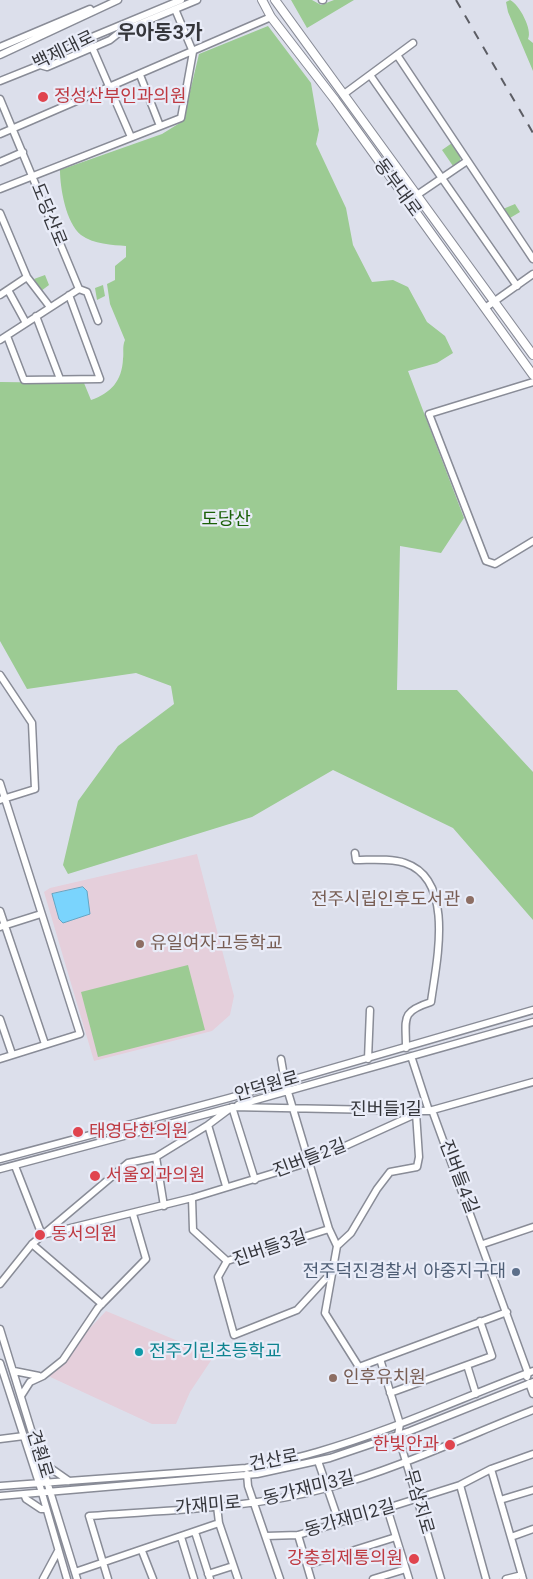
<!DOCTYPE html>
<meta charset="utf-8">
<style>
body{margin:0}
canvas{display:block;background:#dcdfeb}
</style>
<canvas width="533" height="1579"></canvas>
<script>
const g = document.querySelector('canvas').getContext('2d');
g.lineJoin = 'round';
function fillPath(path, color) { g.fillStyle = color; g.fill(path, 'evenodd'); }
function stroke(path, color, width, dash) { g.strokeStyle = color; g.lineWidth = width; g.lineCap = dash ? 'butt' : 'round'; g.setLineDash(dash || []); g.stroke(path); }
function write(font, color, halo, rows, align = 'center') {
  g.font = font + ' "DM Sans","Noto Sans KR",sans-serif'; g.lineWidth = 4.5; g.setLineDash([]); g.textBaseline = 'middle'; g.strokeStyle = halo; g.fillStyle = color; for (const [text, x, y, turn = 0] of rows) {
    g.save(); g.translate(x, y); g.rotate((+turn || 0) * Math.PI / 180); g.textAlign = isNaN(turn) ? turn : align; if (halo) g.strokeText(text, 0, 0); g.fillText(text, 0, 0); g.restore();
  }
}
fillPath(new Path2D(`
 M 197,854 L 234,996 L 230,1015 L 212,1031 L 94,1061 L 44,892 L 50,888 Z
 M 106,1311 L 214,1356 L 190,1392 L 176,1424 L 152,1424 L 46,1375 Z`), '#e5cfdb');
fillPath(new Path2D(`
 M 291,0 L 312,0 L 321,5 L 334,0 L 354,0 L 307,28 Z
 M 510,0 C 519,4 533,30 528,39 L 533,43 L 533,71 L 508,12 L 506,2 Z
 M 268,26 L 311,83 L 319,130 L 316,144 L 346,208 L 353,245 L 372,282 L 393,280 L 408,287 L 427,322 L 445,336 L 453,353 L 437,363 L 408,371 L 464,518 L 441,553 L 400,546 L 397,690 L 457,690 L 533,772 L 533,920 L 453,828 L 333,770 L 252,817 L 68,874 L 63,865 L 78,801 L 118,746 L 174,704 L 171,686 L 136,673 L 27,689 L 0,641 L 0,382 L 84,383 L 91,400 C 111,393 122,381 123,359 C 124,352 122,347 125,340 L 110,304 L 107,284 L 115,280 L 115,266 L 126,257 L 126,246 C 113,245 93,244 81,235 C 66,223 60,188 60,170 L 162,134 L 183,121 L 199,54 Z
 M 452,143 L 461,156 L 460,161 L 453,166 L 442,150 Z
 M 515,204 L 520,212 L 510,218 L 503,209 Z
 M 45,275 L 49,285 L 41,291 L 34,279 Z
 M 103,285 L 105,296 L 97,300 L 95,288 Z
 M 188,965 L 205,1030 L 98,1057 L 81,992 Z`), '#9ccb93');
const water = new Path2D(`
 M 83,887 L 87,891 L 90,914 L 63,923 L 59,919 L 52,894 Z`);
fillPath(water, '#7ad4fd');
stroke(water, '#65a5c3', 1);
const minor = new Path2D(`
 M 322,0 L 323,0
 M 0,47 L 90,9
 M 92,47 L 131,137
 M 0,55 L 118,0
 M 397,55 L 533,259
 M 40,65 L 47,67 L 110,40 L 120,32 L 197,0
 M 140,75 L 160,126
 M 370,75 L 517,286
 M 0,81 L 40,65 L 44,61 L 92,37 L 181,0
 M 344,94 L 413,43
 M 0,99 L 79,289
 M 0,134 L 271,17
 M 0,162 L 23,152
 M 0,189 L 181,118 L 193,52 L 175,9
 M 417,195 L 467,161
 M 0,213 L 27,277 L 50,307
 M 79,289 L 87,292 L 98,321
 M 8,290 L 26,323
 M 0,295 L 27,277
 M 485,308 L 533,274
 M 36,316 L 60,379
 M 7,336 L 24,380 L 100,379 L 69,295
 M 0,340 L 79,289
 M 533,382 L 429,414 L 486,561 L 495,564 L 533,541
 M 0,675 L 32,723 L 35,789 L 0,800
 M 0,783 L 80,1034 L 0,1059
 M 355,853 L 356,860 C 371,860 391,858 405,863 C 456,880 436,964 431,1002 C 400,1012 406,1018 406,1048
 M 0,911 L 45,1044
 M 0,927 L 41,914
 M 0,1019 L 12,1054
 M 411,1056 L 429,1111
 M 281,1059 L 285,1082 L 329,1229 L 337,1246
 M 368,1059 L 370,1010
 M 238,1105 L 533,1022
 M 232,1107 L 255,1180
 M 432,1110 L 528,1373 L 527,1377
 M 416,1113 L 419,1157 L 417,1167 L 390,1172 L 377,1189 L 351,1233 L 337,1246 L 325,1313 L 359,1367 L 507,1312
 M 208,1125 L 226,1186
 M 156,1157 L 164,1206
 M 0,1159 L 229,1098 L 533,1010
 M 15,1166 L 42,1235 L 192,1198 L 310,1162 L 420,1112
 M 0,1169 L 229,1108
 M 192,1198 L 193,1230 L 227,1261
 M 329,1229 L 227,1261 L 218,1277 L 234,1335 L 297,1310 L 331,1273
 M 32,1244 L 102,1304
 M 483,1244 L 533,1227
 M 0,1284 L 32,1244 L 128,1163 L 156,1157 L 208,1125 L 232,1107 L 429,1111 L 533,1082
 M 0,1329 L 77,1579
 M 380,1359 L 400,1424 L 398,1435 L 441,1579
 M 0,1363 L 39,1483 L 67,1579
 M 467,1365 L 476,1394
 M 14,1371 L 39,1376
 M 529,1383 L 533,1394
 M 390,1393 L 492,1356 L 480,1321
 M 21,1396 L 30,1382 L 43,1376 L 63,1360 L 98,1308 L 146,1259 L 133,1214
 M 0,1439 L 24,1436
 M 318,1461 L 339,1522
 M 43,1466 L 49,1467 L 69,1481
 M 491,1469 L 523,1579
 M 247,1474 L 248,1486 L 280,1579
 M 460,1485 L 486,1579
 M 0,1486 L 246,1468 C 270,1463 294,1459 317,1452 C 391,1431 461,1398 533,1371
 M 24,1494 L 26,1499 L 41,1509 L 46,1509
 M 0,1496 L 257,1474 L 330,1458 L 410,1431 L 533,1382
 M 500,1500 L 533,1490
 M 217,1506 L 219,1523 L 238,1579
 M 387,1508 L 409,1579
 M 195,1532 L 210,1579
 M 298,1535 L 311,1579
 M 266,1536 L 298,1535 L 387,1508 L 460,1485 L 491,1469 L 533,1454
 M 181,1537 L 194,1579
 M 511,1537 L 533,1529
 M 142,1551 L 153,1579
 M 307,1565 L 396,1537
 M 75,1572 L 219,1523
 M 208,1574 L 233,1566
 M 43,1579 L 58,1551
 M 108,1579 L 89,1516 C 167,1510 250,1509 327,1488 C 397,1469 465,1437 533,1410
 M 373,1579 L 406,1569
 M 506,1579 L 522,1575`);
const major = new Path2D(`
 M 262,0 L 271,17 L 335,100 L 533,375
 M 275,0 L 533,355`);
stroke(minor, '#898c97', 9);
stroke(major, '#898c97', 10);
stroke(minor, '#fff', 6);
stroke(major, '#fff', 8);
stroke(new Path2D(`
 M 456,0 L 533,133`), '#5c5d64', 2, [9, 9]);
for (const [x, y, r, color] of [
 [43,97,6,"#e0444e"],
 [470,900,5,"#8d6e63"],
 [140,944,5,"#8d6e63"],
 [78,1132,6,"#e0444e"],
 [95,1176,6,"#e0444e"],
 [40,1235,6,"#e0444e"],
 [516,1272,5,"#5c6f8a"],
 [139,1352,5,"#0f9aa8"],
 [333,1378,5,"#8d6e63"],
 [450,1445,6,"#e0444e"],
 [414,1559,6,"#e0444e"]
]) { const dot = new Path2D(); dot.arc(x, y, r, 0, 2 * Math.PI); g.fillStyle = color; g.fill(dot); stroke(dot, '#e9ecf8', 2); }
write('18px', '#35363b', '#e9ecf8', [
 ["백제대로",64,51,-26],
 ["동부대로",397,188,54],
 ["도당산로",48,215,68],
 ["안덕원로",267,1087,-16],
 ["진버들1길",386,1110],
 ["진버들2길",310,1159,-21],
 ["진버들4길",458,1177,69],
 ["진버들3길",270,1249,-19],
 ["견훤로",39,1454,73],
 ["건산로",274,1461,-11],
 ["동가재미3길",309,1489,-14],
 ["무삼지로",418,1502,74],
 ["가재미로",208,1506,-5],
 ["동가재미2길",350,1519,-16]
]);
write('18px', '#be3a42', '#e9ecf8', [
 ["정성산부인과의원",54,97],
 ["태영당한의원",89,1132],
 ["서울외과의원",106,1176],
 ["동서의원",51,1235],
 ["한빛안과",439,1445,"right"],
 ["강충희제통의원",403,1559,"right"]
], 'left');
write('18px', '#1a6008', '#e9ecf8', [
 ["도당산",226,520]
]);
write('18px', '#785e54', '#e9ecf8', [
 ["전주시립인후도서관",460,900,"right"],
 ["유일여자고등학교",150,944],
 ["인후유치원",343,1378]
], 'left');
write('18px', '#4e5e75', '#e9ecf8', [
 ["전주덕진경찰서 아중지구대",506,1272]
], 'right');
write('18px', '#0d838f', '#e9ecf8', [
 ["전주기린초등학교",149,1352]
], 'left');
write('bold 20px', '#35363b', '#e9ecf8', [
 ["우아동3가",160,34]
]);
</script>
